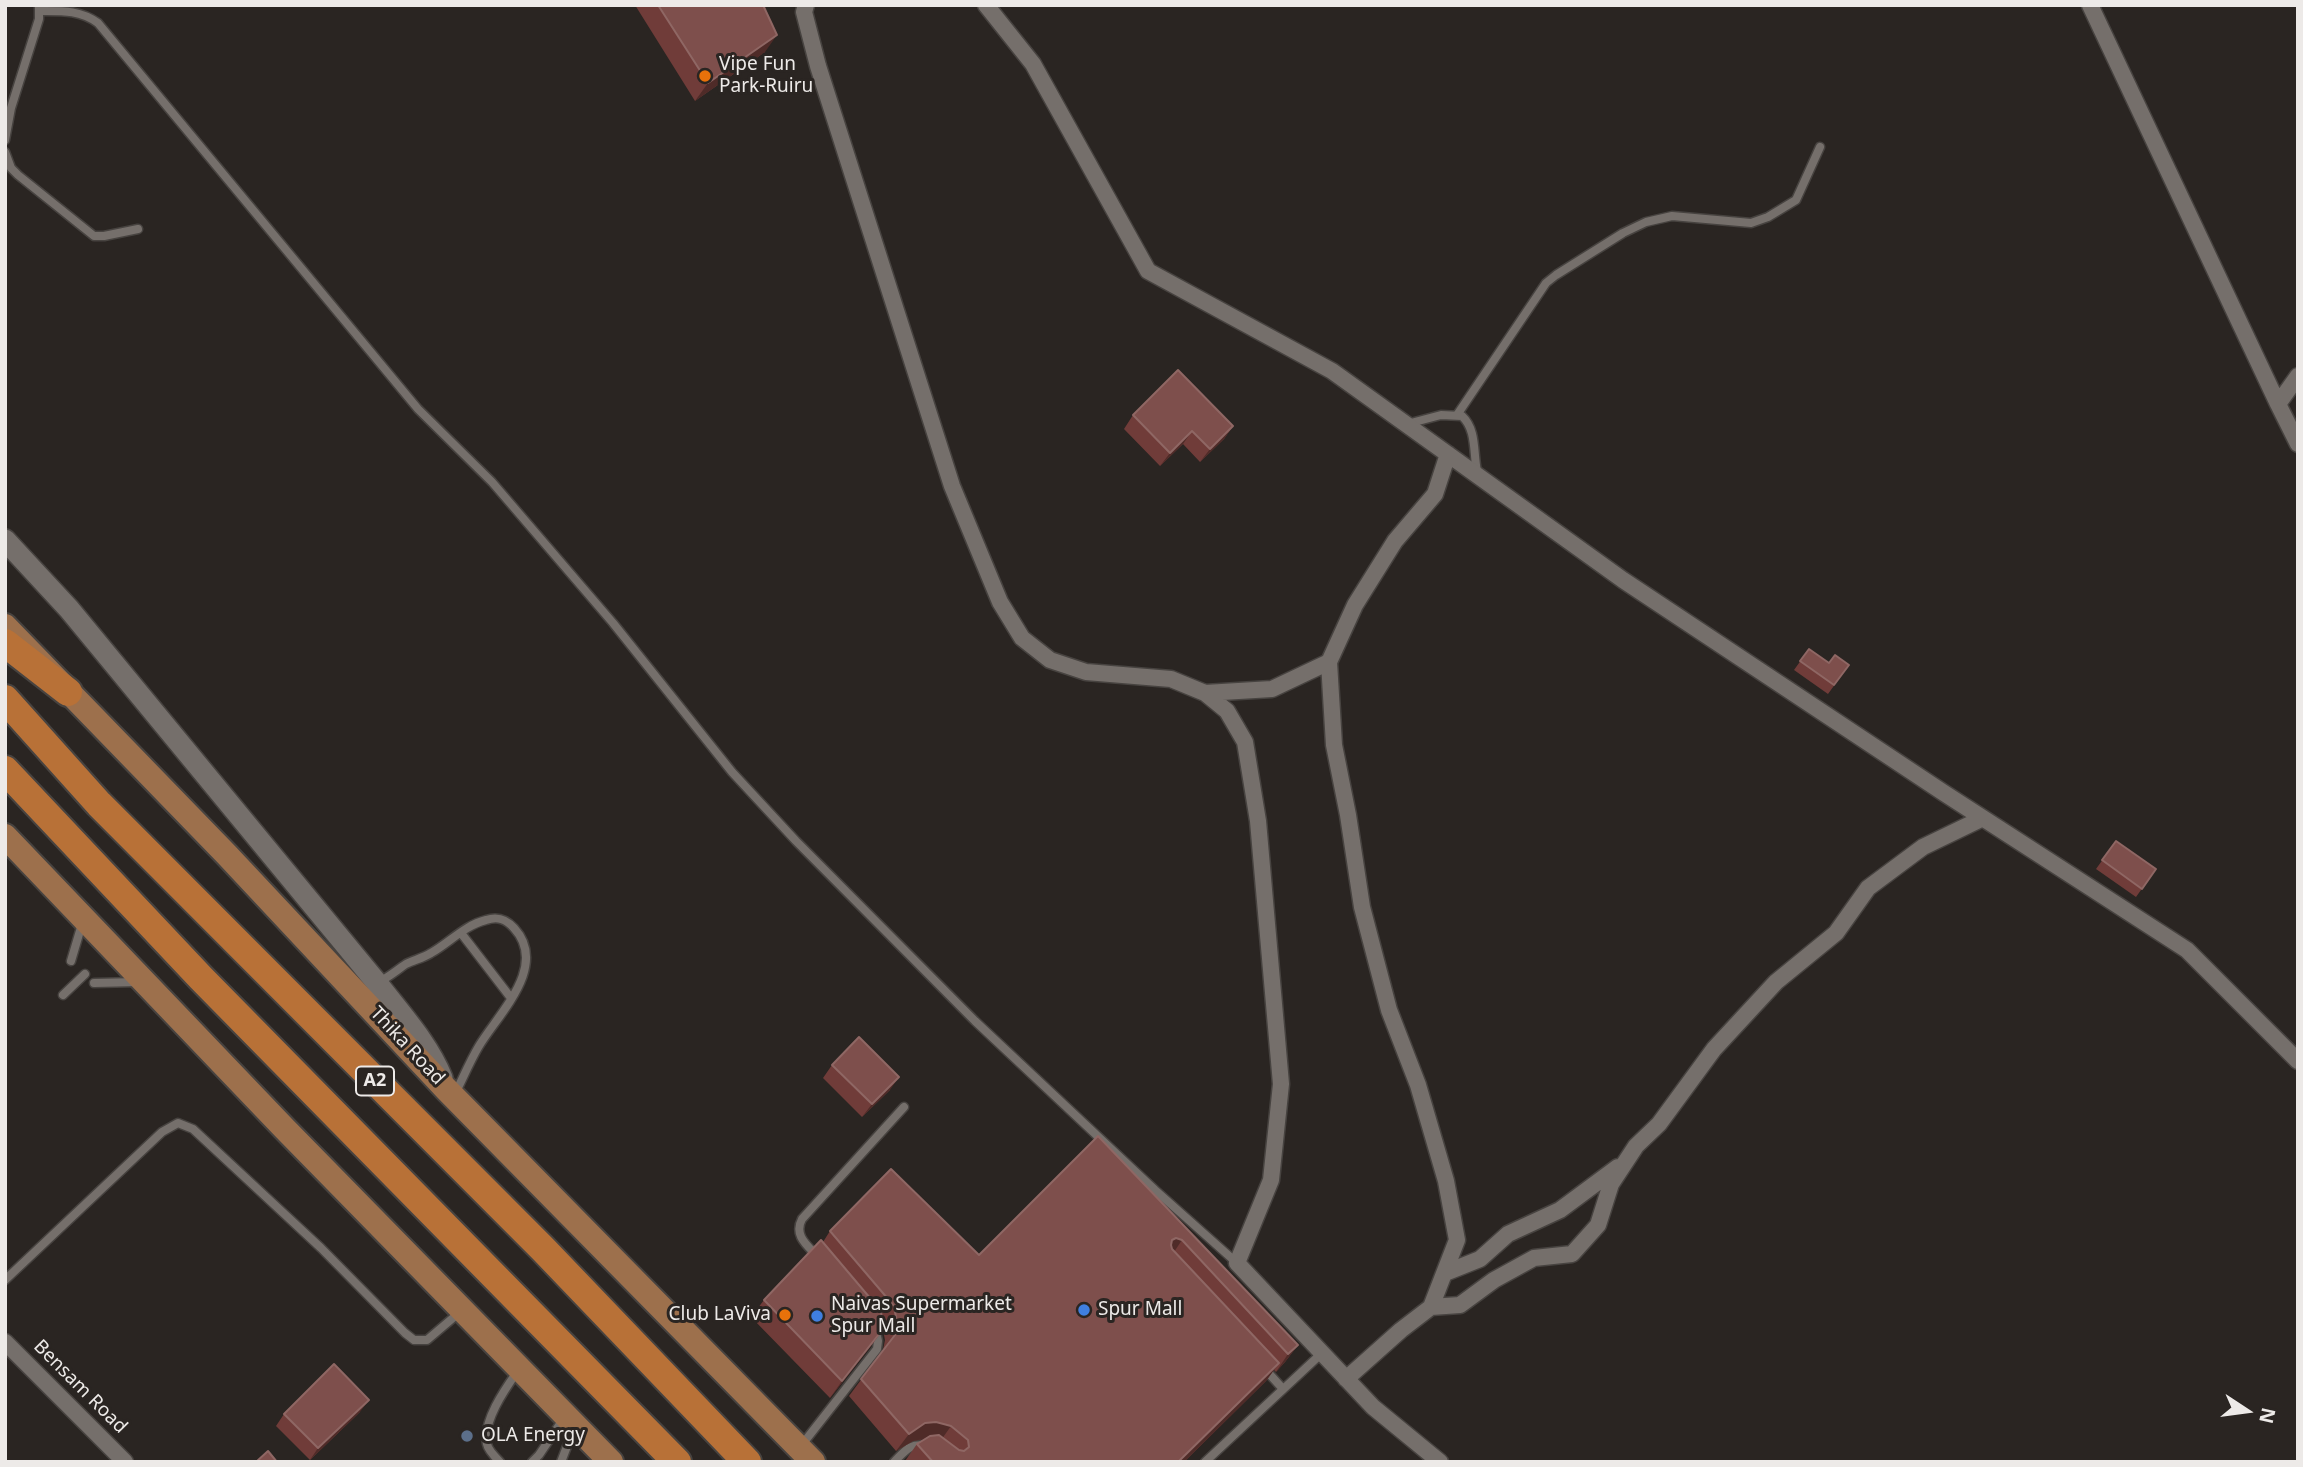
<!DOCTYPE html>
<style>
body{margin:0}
#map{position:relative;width:2303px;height:1467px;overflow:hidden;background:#2a2522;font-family:"Noto Sans",sans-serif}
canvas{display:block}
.frame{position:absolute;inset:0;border:7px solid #edeae8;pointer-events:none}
.north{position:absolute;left:2212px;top:1376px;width:70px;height:70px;-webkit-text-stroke:5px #2a2522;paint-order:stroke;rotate:103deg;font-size:19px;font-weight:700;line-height:28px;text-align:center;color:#edeae8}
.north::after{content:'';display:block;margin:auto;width:24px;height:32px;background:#edeae8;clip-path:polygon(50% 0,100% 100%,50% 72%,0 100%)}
</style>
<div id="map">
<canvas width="2303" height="1467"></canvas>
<div class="frame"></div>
<div class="north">N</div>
</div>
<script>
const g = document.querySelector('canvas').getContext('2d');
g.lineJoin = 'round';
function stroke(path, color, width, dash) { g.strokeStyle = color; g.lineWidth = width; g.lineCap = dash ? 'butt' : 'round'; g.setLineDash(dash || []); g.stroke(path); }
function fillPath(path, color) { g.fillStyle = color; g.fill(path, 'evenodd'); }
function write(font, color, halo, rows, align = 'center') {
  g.font = font + ' "Noto Sans",sans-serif'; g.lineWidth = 6; g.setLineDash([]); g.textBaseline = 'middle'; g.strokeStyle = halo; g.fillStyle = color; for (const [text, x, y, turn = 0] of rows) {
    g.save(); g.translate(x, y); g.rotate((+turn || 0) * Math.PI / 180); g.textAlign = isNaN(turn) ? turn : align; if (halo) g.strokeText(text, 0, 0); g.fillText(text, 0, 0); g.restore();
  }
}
const lane = new Path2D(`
 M 40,11 C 62,11 80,10 98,23 L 418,409 L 492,482 L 613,623 L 732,772 L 796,841 L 975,1021 L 1155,1190 L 1237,1263
 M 5,140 L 11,108 L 39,19 L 39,5
 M 5,152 L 11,168 L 18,175 L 94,236 L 104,236 L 138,229
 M 1457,415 L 1546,283 L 1556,275 L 1623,233 L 1646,222 L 1672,216 L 1751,223 L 1768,217 L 1796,200 L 1820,147
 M 1407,424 L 1441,415 L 1462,416 C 1477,430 1473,453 1477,471
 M 461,933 L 511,998
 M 71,961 L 82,924
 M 379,982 C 389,977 397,970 406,964 C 414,960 423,958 431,953 C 449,943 465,925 486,920 C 498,916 506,919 514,928 C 549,966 499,1013 479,1046 C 470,1061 463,1078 455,1094
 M 94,983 L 138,982
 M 63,995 L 85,974
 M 819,1258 C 808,1246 793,1236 802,1219 L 904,1107
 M 5,1280 L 162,1132 L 178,1123 L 193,1129 L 321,1248 L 405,1333 L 414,1340 L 427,1340 L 460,1312
 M 1264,1368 L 1283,1389
 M 801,1446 L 877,1349 L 878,1341 L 875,1328
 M 500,1462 C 495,1457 488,1450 487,1444 C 482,1422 505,1389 517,1372
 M 532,1462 L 539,1455 L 564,1418
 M 561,1462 L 574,1428
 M 894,1462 C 906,1450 910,1443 927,1446
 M 1205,1462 L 1322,1353`);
const street = new Path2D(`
 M 806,5 L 804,12 L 818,66 L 952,486 L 1000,602 L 1022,638 L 1050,660 L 1086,672 L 1171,679 L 1205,693 L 1227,711 L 1245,742 L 1258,821 L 1281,1084 L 1271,1180 L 1237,1263 L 1373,1407 L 1440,1462
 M 986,5 L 1033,64 L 1148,271 L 1332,371 L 1623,580 L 1944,793 L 2187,950 L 2298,1061
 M 2090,5 L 2278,404 L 2298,376
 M 2278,404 L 2298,444
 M 1205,693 L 1272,689 L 1329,662
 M 1445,1273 L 1480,1259 L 1508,1234 L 1560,1210 L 1618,1167
 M 1431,1307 L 1460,1305 L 1494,1280 L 1534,1258 L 1572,1254 L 1598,1225 L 1611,1184 L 1636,1146 L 1659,1124 L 1714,1049 L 1776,982 L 1836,933 L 1868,888 L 1923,847 L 1983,818
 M 5,1342 L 125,1462
 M 1346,1379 L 1401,1330 L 1431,1307 L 1457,1240 L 1446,1181 L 1418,1085 L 1389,1010 L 1362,907 L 1348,815 L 1334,745 L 1329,662 L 1355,605 L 1395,541 L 1435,494 L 1448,454`);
const secondary = new Path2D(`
 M 5,540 L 69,609 L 377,983 C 400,1013 428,1043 442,1078`);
const primary = new Path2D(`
 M 5,626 L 227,855 L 446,1089 L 813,1462
 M 5,836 L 284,1128 L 611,1462`);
const highway = new Path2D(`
 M 5,643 L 68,692
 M 5,699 L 99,804 L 543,1249 L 747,1462
 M 5,770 L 201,978 L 677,1462`);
stroke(lane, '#474340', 11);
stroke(street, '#474340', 19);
stroke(secondary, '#474340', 24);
stroke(primary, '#474340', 28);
stroke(highway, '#474340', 32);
stroke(lane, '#756f6b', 8);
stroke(street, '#756f6b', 16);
stroke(secondary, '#756f6b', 21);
stroke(primary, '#9d704c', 24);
stroke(highway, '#b87137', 28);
fillPath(new Path2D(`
 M 635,5 L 763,5 L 765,52 L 695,101 Z
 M 1133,415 L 1233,426 L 1224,439 L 1200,462 L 1183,444 L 1160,466 L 1124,429 Z
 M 1809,649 L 1829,663 L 1849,665 L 1828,694 L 1794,670 Z
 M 2116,841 L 2156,869 L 2136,897 L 2096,869 Z
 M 832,1065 L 890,1090 L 862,1117 L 823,1078 Z
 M 1098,1136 L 1298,1345 L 1285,1362 L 1276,1372 L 1274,1370 L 1266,1381 L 1184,1462 L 906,1462 L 905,1461 L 917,1444 L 924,1439 L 913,1441 L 896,1451 L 849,1396 L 883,1350 L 885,1340 L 883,1330 L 830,1398 L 751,1317 L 764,1300 L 823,1242 L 830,1231 L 979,1255 Z
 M 360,1412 L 310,1460 L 276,1426 L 284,1414 Z`), '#703c39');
fillPath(new Path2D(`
 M 777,35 L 765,52 L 695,101 L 708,83 Z
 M 1233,426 L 1224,439 L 1200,462 L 1210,449 Z
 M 1192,431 L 1183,444 L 1160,466 L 1170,453 Z
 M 899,1077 L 890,1090 L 862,1117 L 872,1104 Z
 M 1176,1238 L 1182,1240 L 1170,1258 L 1164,1256 L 1172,1240 Z
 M 883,1329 L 871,1346 L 830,1398 L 842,1381 Z
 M 1298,1345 L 1285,1362 L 1276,1372 L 1288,1354 Z
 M 1279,1363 L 1266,1381 L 1184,1462 L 1178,1462 Z
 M 369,1400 L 360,1412 L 310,1460 L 318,1448 Z
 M 936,1422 L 951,1426 L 939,1443 L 923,1439 L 913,1441 L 896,1451 L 909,1434 L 925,1423 Z`), '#4f2b28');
const building = new Path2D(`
 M 658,5 L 763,5 L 777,35 L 708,83 Z
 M 1178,370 L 1233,426 L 1210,449 L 1192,431 L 1170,453 L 1133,415 Z
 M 1809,649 L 1829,663 L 1835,655 L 1849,665 L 1834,685 L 1800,661 Z
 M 2116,841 L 2156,869 L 2142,889 L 2102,860 Z
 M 859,1037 L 899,1077 L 872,1104 L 832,1065 Z
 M 1098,1136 L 1298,1345 L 1288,1354 L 1182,1240 L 1176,1238 L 1172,1240 L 1171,1245 L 1172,1249 L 1279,1363 L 1178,1462 L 933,1462 L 917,1444 L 930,1436 L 939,1435 L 959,1450 L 964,1451 L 969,1447 L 968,1440 L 951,1426 L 936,1422 L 925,1423 L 909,1434 L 861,1379 L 895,1335 L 897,1323 L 894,1306 L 830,1231 L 891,1169 L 979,1255 Z
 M 821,1240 L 881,1311 L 883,1329 L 842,1381 L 764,1300 Z
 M 334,1364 L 369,1400 L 318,1448 L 284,1414 Z
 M 268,1451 L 277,1462 L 256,1462 Z`);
fillPath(building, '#7e4f4c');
stroke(building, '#8f6764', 2);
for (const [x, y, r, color] of [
 [705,76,7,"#e8710a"],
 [1084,1310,7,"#3f7fe0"],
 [785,1315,7,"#e8710a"],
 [817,1316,7,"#3f7fe0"],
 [467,1436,7,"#5c6f8a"]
]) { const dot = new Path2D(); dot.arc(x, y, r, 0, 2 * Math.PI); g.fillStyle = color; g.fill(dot); stroke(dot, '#2a2522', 2.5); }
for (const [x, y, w] of [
 [375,1081,38]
]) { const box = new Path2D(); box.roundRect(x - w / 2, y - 14.5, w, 29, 5); g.fillStyle = '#2a2522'; g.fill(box); stroke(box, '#edeae8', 2); }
write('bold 18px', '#edeae8', null, [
 ["A2",375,1081]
]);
write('19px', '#edeae8', '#2a2522', [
 ["Vipe Fun",719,65],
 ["Park-Ruiru",719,87],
 ["Naivas Supermarket",831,1305],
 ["Spur Mall",831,1327],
 ["Spur Mall",1098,1310],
 ["Club LaViva",771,1315,"right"],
 ["OLA Energy",481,1436]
], 'left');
write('19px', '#edeae8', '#2a2522', [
 ["Thika Road",407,1046,47],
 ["Bensam Road",80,1387,45]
]);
</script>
